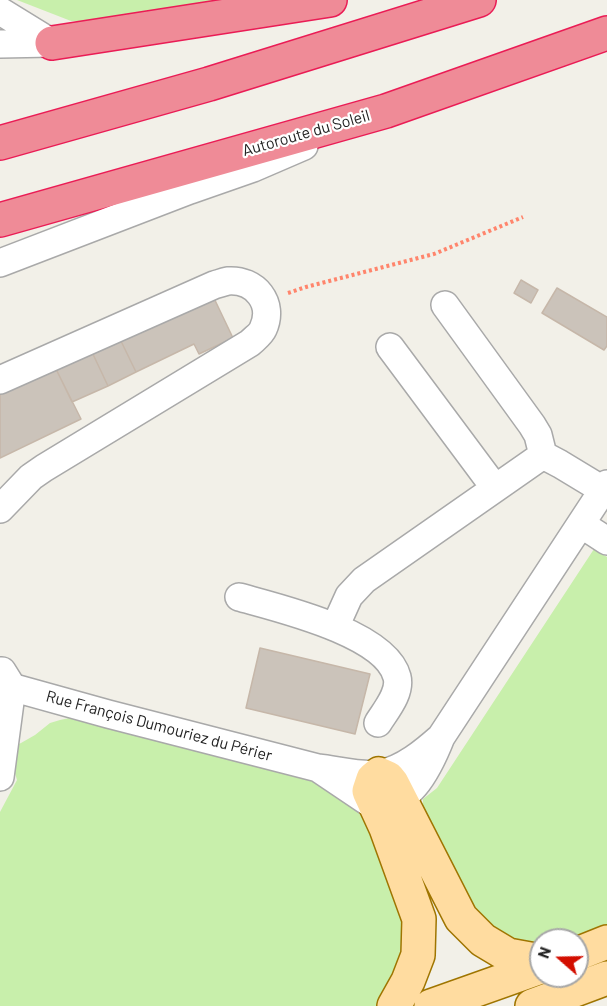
<!DOCTYPE html>
<meta charset="utf-8">
<style>
body{margin:0}
#map{position:relative;width:607px;height:1006px;overflow:hidden;background:#f2f0e8;font-family:Barlow,sans-serif}
canvas{display:block}
.north{position:absolute;left:529px;top:928px;width:60px;height:60px;box-sizing:border-box;background:#fff;border:2px solid #a7a7a7;border-radius:50%;rotate:290deg;font-size:16px;font-weight:700;line-height:24px;text-align:center;color:#222}
.north::after{content:'';display:block;margin:auto;width:21px;height:27px;background:#d30e00;clip-path:polygon(50% 0,100% 100%,50% 72%,0 100%)}
</style>
<div id="map">
<canvas width="607" height="1006"></canvas>
<div class="north">N</div>
</div>
<script>
const g = document.querySelector('canvas').getContext('2d');
g.lineJoin = 'round';
function fillPath(path, color) { g.fillStyle = color; g.fill(path, 'evenodd'); }
function stroke(path, color, width, dash) { g.strokeStyle = color; g.lineWidth = width; g.lineCap = dash ? 'butt' : 'round'; g.setLineDash(dash || []); g.stroke(path); }
function write(font, color, halo, rows, align = 'center') {
  g.font = font + ' Barlow,sans-serif'; g.lineWidth = 4.5; g.setLineDash([]); g.textBaseline = 'middle'; g.strokeStyle = halo; g.fillStyle = color; for (const [text, x, y, turn = 0] of rows) {
    g.save(); g.translate(x, y); g.rotate((+turn || 0) * Math.PI / 180); g.textAlign = isNaN(turn) ? turn : align; if (halo) g.strokeText(text, 0, 0); g.fillText(text, 0, 0); g.restore();
  }
}
fillPath(new Path2D(`
 M 17,0 L 238,0 L 96,21 L 71,21 Z
 M 594,549 L 607,557 L 607,925 L 589,934 L 571,940 L 541,940 L 541,948 L 487,935 L 422,820 L 423,799 L 437,788 Z
 M 74,717 L 304,777 L 332,786 L 368,815 L 412,933 L 386,999 L 376,1006 L 0,1006 L 0,812 L 17,780 L 8,749 L 21,743 L 35,735 L 50,723 L 60,720 Z`), '#c8efab');
const building = new Path2D(`
 M 521,280 L 538,290 L 531,303 L 514,293 Z
 M 557,288 L 607,317 L 607,346 L 604,350 L 542,313 Z
 M 212,294 L 233,338 L 199,354 L 194,344 L 136,372 L 119,337 Z
 M 119,337 L 136,372 L 108,386 L 91,350 Z
 M 91,350 L 108,386 L 72,402 L 55,367 Z
 M 55,367 L 81,419 L 0,458 L 0,394 Z
 M 260,648 L 370,674 L 355,734 L 246,708 Z`);
fillPath(building, '#cbc3ba');
stroke(building, '#c6b7a9', 1.5);
const minor = new Path2D(`
 M 0,11 L 52,43
 M 0,44 L 52,43
 M 0,263 L 190,190 L 253,168 L 304,146
 M 445,305 L 532,425 L 538,435 L 543,455
 M 390,347 L 495,488
 M 0,380 L 214,285 C 218,284 223,282 228,281 C 255,279 275,303 263,329 C 261,334 254,339 250,343 L 44,468 L 31,477 L 0,509
 M 581,524 L 607,541
 M 239,597 C 278,608 386,633 397,677 C 401,693 386,710 378,723
 M 335,627 L 349,596 L 364,580 L 543,455 L 560,464 L 603,490
 M 0,684 L 108,714 L 318,768
 M 441,737 C 430,765 406,818 367,801 L 318,768 C 337,770 362,777 380,774 C 404,769 424,752 441,737 Z
 M 441,737 L 607,484
 M 0,777 L 12,687 L 2,671`);
const major = new Path2D(`
 M 577,954 L 607,942
 M 394,1006 L 408,981 L 418,955 L 419,919 L 386,828 L 369,791 L 373,779 L 379,774 L 388,778 L 392,783 L 461,918 L 483,940 L 508,955 L 541,961
 M 431,1006 L 541,967
 M 532,1006 L 607,978`);
const highway = new Path2D(`
 M 52,43 L 330,0
 M 0,143 L 209,84 L 479,0
 M 0,220 L 386,111 L 607,33`);
stroke(minor, '#a9a9a9', 30);
stroke(major, '#9f7500', 36);
stroke(highway, '#ea1c55', 36);
stroke(new Path2D(`
 M 288,293 L 306,287 L 434,254 L 523,217`), '#ff856c', 4, [3, 3]);
stroke(minor, '#fff', 27);
stroke(major, '#ffdca0', 33);
stroke(highway, '#ef8b97', 33);
write('16px', '#222', '#fff', [
 ["Autoroute du Soleil",306,133,-16],
 ["Rue François Dumouriez du Périer",159,726,15]
]);
</script>
